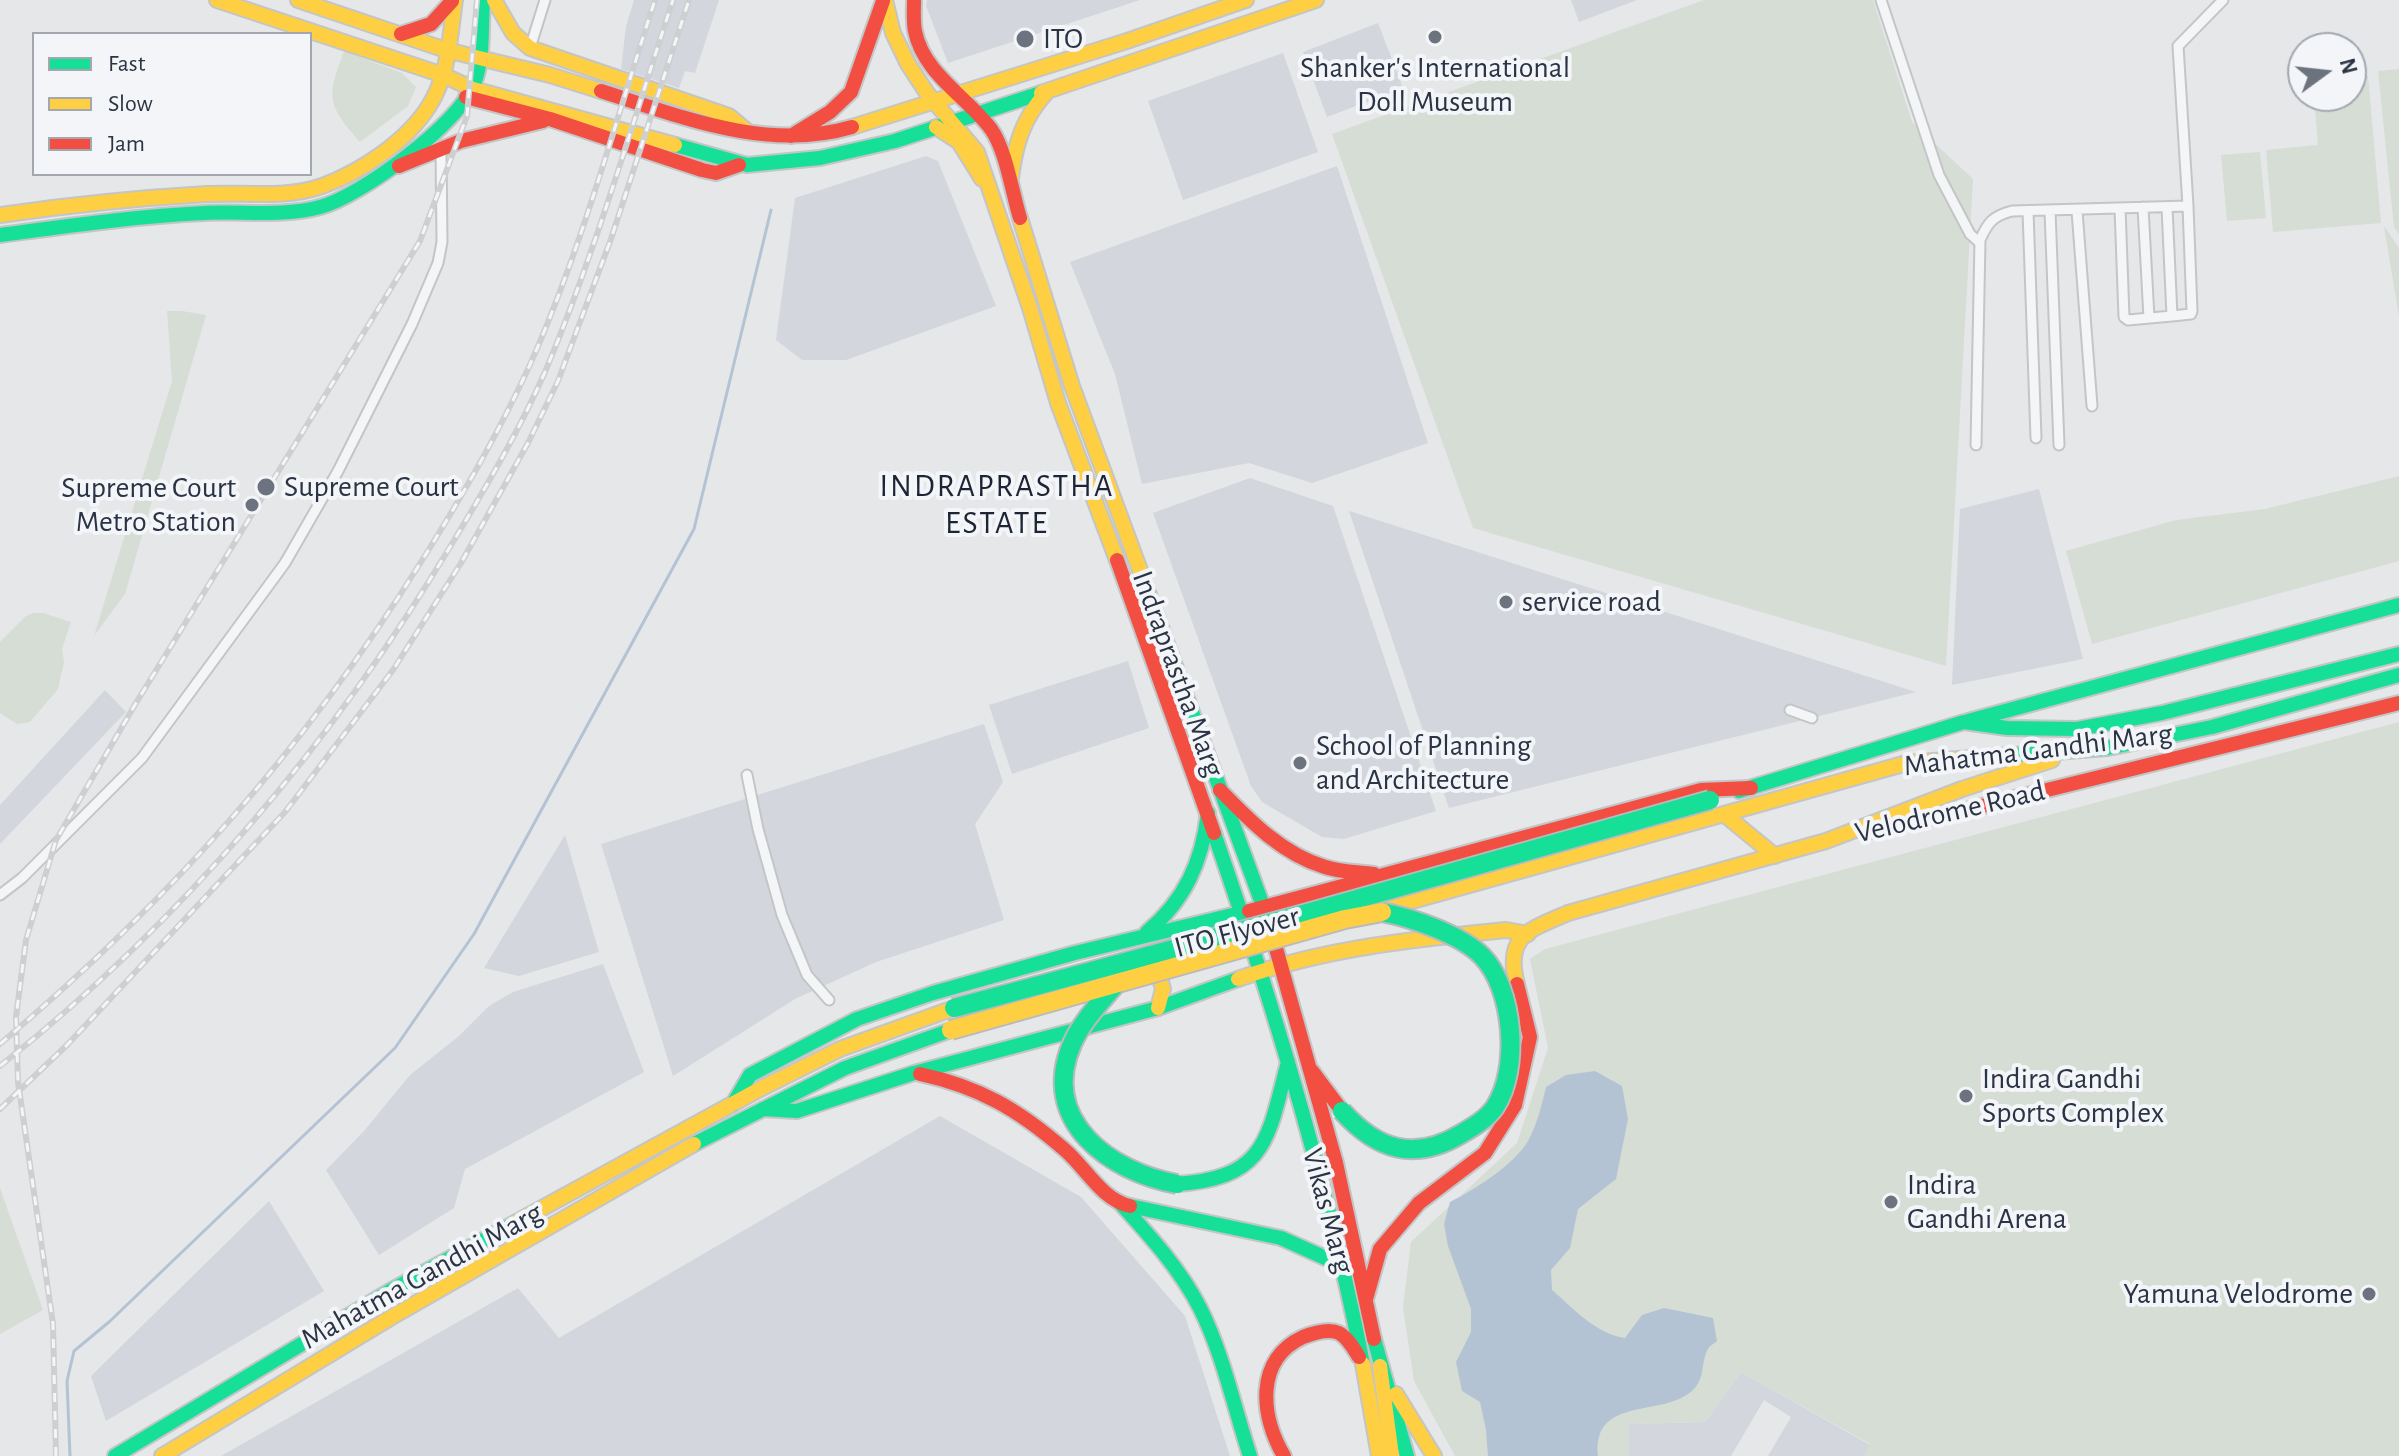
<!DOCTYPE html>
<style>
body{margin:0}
#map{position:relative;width:2399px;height:1456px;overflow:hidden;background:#e5e7e9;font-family:"Alegreya Sans",sans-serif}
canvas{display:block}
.legend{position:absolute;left:32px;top:32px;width:280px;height:144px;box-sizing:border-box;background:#f3f5f8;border:2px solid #a3a8b0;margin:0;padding:10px 14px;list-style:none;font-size:24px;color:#2b3444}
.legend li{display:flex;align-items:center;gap:16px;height:40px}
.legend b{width:40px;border:2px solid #a3a8b0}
.north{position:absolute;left:2287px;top:32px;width:80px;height:80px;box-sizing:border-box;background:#f3f5f8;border:2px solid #a3a8b0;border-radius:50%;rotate:75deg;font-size:22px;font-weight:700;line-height:32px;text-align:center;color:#2b3444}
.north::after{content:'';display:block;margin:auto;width:28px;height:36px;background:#6c737e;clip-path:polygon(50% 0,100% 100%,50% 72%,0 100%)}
</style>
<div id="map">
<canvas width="2399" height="1456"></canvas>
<ul class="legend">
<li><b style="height:10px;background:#16e098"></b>Fast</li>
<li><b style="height:10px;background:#ffcf43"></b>Slow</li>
<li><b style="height:10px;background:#f24e42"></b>Jam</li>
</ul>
<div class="north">N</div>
</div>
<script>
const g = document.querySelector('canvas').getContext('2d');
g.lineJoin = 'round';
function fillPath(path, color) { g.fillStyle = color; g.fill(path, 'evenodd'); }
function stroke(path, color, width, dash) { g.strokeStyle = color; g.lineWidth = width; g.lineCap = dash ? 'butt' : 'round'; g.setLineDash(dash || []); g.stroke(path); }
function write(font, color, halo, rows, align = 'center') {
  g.font = font + ' "Alegreya Sans",sans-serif'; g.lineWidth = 8; g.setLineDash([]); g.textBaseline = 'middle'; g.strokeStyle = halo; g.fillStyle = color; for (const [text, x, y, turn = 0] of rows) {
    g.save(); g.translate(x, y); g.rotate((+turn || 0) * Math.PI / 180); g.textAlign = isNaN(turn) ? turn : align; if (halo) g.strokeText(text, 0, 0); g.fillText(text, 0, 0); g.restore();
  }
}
fillPath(new Path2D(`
 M 634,0 L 719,0 L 695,73 L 685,71 L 679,88 L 621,69 L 626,26 Z
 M 927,0 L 1140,0 L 948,63 L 926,6 Z
 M 1571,0 L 1637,0 L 1579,22 Z
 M 1378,23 L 1403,88 L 1327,117 L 1303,52 Z
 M 1283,53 L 1318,152 L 1183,200 L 1148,101 Z
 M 926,156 L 938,161 L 996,306 L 846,360 L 802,360 L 776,340 L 795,198 Z
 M 1337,166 L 1428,443 L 1312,483 L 1249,463 L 1142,484 L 1115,374 L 1070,262 Z
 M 1250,478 L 1333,506 L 1436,811 L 1344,839 L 1322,837 L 1262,802 L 1251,786 L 1153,513 Z
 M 2039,489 L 2083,659 L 1952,685 L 1960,509 Z
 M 1349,511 L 1916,692 L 1449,808 Z
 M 1128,661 L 1149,728 L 1012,774 L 989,705 Z
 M 105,690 L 126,712 L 0,844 L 0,805 Z
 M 984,724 L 1003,782 L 975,824 L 1004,920 L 876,962 L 795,999 L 673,1076 L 601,844 Z
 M 565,835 L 599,952 L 519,976 L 484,968 Z
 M 603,964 L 644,1072 L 465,1169 L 454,1208 L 379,1255 L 326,1170 L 364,1131 L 410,1075 L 459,1036 L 489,1006 L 513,992 Z
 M 940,1116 L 1081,1197 L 1185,1316 L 1230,1456 L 221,1456 L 518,1288 L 559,1338 Z
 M 269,1201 L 324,1291 L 106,1421 L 91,1376 Z
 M 1741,1372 L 1870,1445 L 1864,1456 L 1768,1456 L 1791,1417 L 1764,1400 L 1731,1456 L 1629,1456 L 1629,1424 L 1705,1422 Z`), '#d3d6dc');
fillPath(new Path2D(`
 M 1704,0 L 1873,0 L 1912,122 L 1973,179 L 1946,666 L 1473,528 L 1332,134 Z
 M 344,51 L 402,73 L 416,87 L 408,106 L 360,142 C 326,103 327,98 344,51 Z
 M 2399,69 L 2399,234 L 2394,227 L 2378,71 Z
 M 2368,76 L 2381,223 L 2273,232 L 2266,150 L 2318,145 L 2314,96 L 2351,96 L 2351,78 Z
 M 2260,152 L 2266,218 L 2227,221 L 2221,155 Z
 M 2384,226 L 2399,248 L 2399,317 Z
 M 167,311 L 182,311 L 206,315 L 125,594 L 94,636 L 172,381 Z
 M 2399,476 L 2399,561 L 2092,644 L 2066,551 L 2176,520 L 2265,509 Z
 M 33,613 L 43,613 L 71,622 L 62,649 L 64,662 L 58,689 L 30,722 L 17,724 L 0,713 L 0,642 L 26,616 Z
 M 2399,722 L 2399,1456 L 1864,1456 L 1870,1444 L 1741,1372 L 1705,1422 L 1629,1424 L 1629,1456 L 1455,1456 L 1414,1381 L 1403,1307 L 1411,1242 L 1517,1143 L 1548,1048 L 1530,959 L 1545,949 Z
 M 0,1188 L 43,1310 L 0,1334 Z`), '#d5ddd5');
fillPath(new Path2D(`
 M 1595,1071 L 1622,1086 L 1628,1119 L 1616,1179 L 1578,1209 L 1570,1248 L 1551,1270 L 1552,1290 C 1573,1308 1596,1334 1625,1338 L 1642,1315 L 1664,1308 L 1713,1318 L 1717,1341 C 1714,1344 1710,1345 1708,1349 C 1701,1361 1705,1378 1694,1389 C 1665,1419 1592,1394 1598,1456 L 1488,1456 L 1486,1430 L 1480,1402 L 1462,1391 L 1456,1362 L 1471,1332 L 1471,1309 L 1448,1246 L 1444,1224 L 1450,1202 C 1474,1190 1514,1165 1528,1141 C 1537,1125 1542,1104 1546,1087 L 1566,1075 Z`), '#b4c3d4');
stroke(new Path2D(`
 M 70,1456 L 67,1381 L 74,1351 L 109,1322 L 395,1048 L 474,934 L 694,529 L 771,210`), '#b4c3d4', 3);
const street = new Path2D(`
 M 1881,0 L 1939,175 L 1970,234 L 1980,243
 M 530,48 L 545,0
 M 2143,207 L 2149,318
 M 2120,208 L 2124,317 L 2128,320 L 2172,316 L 2167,207
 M 2028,211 L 2036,438
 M 2050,211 L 2059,445
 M 2077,211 L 2092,406
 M 2172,316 L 2191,314 L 2192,311 L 2188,206
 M 1976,445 L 1980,240 C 1988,222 1993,216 2012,211 L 2188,206 L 2178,46 L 2223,0
 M 1790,710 L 1812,718
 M 747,775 L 758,829 L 782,915 L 807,975 L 829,1000
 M 0,895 L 22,878 L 142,758 L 285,563 L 338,471 L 412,324 L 438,263 L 442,242 L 441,149`);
const fast = new Path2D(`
 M 675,145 L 747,165 L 820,158 L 895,141 L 1041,93
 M 0,235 C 68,226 137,216 205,213 C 243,211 283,217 320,207 C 360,197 460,123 474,84 C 484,58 481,28 483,0
 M 1144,581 L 1266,914
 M 1968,721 L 2399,605
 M 1986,757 L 2108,748 L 2212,727 L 2399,675
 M 1739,791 L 1964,722 L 2007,728 L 2077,729 L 2162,713 L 2399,654
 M 1214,833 C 1274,1006 1328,1184 1363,1364
 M 1147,932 C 1185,900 1202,862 1208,813
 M 733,1104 L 750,1075 L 857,1019 L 933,993 L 1075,953 L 1249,911
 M 763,1109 L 797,1111 L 914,1073 L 1158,1008 L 1238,979
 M 694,1144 L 845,1068 L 951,1030
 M 1177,1184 C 1267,1178 1268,1138 1288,1062
 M 1121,1204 C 1150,1236 1180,1269 1200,1308 C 1223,1354 1234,1407 1250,1456
 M 1130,1206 L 1281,1238 L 1341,1265
 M 1374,1339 L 1407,1456
 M 115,1456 L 390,1291 L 515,1223`);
const slow = new Path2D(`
 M 217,0 L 443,75 L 473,89 L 675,145
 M 298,0 L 446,50 L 550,75 L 601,91
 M 494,0 L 513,33 L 530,48 L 729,116 L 748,132
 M 885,0 L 893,33 L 908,64 L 927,93 L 977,152 L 1030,308 L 1058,403 L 1117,560
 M 1041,93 L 1316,0
 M 852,127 L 1127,41 L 1246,0
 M 936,127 L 959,142 L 982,179
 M 1011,178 C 1015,145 1023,118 1046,93
 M 0,215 C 69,205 138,198 207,194 C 245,192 286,199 322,186 C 361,172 407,141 429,106 C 449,75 450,35 455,0
 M 1020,218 L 1072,386 L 1144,581
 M 1724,814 L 1775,856
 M 1376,911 L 1907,763 L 1986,757
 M 1154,957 L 1163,989 L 1158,1008
 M 1238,979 C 1325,948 1415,939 1506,930 L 1528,934
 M 1517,984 C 1504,936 1529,930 1568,913 L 1826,841 L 1962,789 L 2052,760
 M 515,1223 L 756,1091 L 840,1049 L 954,1008
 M 1363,1364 L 1379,1456
 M 1380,1366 L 1392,1456
 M 1396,1394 L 1434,1456
 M 162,1456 L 390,1318 L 694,1144`);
const jam = new Path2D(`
 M 914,0 C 914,10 913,21 915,31 C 923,73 967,97 991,129 C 1006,150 1012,192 1020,218
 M 401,34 L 431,24 L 452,1
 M 601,91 C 682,117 767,152 852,127
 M 466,97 L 550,119 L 702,170 L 716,173 L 739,165
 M 791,136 L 830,112 L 851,92 L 883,1
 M 399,166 L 461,141 L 543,121
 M 1117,560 L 1214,833
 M 1220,790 C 1250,821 1282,854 1325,867 C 1340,872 1358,872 1374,874
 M 1867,832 L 1954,813 L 2399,703
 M 1249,911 L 1701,790 L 1751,788
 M 1272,934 L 1336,1163 L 1374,1339
 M 1312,1071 L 1342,1111
 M 920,1074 C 980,1087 1019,1110 1065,1150 C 1086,1168 1102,1200 1130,1206
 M 1366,1299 L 1380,1249 L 1419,1203 L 1485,1153 L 1515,1105 L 1530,1037 L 1517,984
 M 1284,1456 C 1261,1417 1254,1360 1303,1337 C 1313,1333 1328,1328 1339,1333 C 1348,1338 1354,1349 1359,1357`);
stroke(street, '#c3c5c7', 13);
stroke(fast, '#c3c5c7', 18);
stroke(slow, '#c3c5c7', 18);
stroke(jam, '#c3c5c7', 18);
stroke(street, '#f4f5f6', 9);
stroke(fast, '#16e098', 14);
stroke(slow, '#ffcf43', 14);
stroke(jam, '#f24e42', 14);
const rail = new Path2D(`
 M 0,1044 C 171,899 302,752 421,562 C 460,500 497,436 528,369 C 581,252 615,122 655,0
 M 0,1066 C 182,922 334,741 453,542 C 486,487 519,431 545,372 C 596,251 632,124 673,0
 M 0,1109 L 67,1045 L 285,812 L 393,670 L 461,563 L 528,443 L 558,381 L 611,239 L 689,0
 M 56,1456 L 53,1324 L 18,1082 L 16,1017 L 26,940 L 56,840 L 136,703 L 420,241 L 467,116 L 477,0`);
stroke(rail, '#cecfd1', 6);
stroke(rail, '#f3f5f8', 3, [9]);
const fastBridge = new Path2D(`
 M 1116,984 C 1100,1003 1082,1021 1072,1044 C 1039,1121 1110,1172 1177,1184
 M 954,1008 L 1300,915 L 1710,800
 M 1342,1111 C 1377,1150 1414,1162 1461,1134 C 1473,1127 1487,1119 1495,1107 C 1520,1069 1514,989 1482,956 C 1460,934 1412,918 1382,912`);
const slowBridge = new Path2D(`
 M 951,1030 L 1345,919 L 1382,912`);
stroke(fastBridge, '#b7babe', 22, []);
stroke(slowBridge, '#b7babe', 22, []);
stroke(fastBridge, '#16e098', 18);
stroke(slowBridge, '#ffcf43', 18);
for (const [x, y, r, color] of [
 [1435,37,8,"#6c737e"],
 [1025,39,10,"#6c737e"],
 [266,487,10,"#6c737e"],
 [252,505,8,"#6c737e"],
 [1506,602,8,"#6c737e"],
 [1300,763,8,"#6c737e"],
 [1966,1096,8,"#6c737e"],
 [1891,1202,8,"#6c737e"],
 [2369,1294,8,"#6c737e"]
]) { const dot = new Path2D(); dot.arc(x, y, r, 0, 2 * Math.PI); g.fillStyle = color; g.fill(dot); stroke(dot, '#f3f5f8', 3); }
write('30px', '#2b3444', '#f3f5f8', [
 ["ITO",1043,39],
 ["Shanker's International",1435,68,"center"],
 ["Doll Museum",1435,102,"center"],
 ["Supreme Court",284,487],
 ["Supreme Court",236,488,"right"],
 ["Metro Station",236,522,"right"],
 ["service road",1522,602],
 ["School of Planning",1316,746],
 ["and Architecture",1316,780],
 ["Indira Gandhi",1982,1079],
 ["Sports Complex",1982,1113],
 ["Indira",1907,1185],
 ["Gandhi Arena",1907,1219],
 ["Yamuna Velodrome",2353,1294,"right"]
], 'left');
write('30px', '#2b3444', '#f3f5f8', [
 ["Indraprastha Marg",1178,674,70],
 ["Mahatma Gandhi Marg",2038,750,-7],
 ["Velodrome Road",1950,812,-13],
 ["ITO Flyover",1237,932,-15],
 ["Vikas Marg",1328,1211,75],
 ["Mahatma Gandhi Marg",422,1276,-29]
]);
g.letterSpacing = '2px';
write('32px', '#1d2535', '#f3f5f8', [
 ["INDRAPRASTHA",997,486],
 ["ESTATE",997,523]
]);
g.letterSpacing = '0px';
</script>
